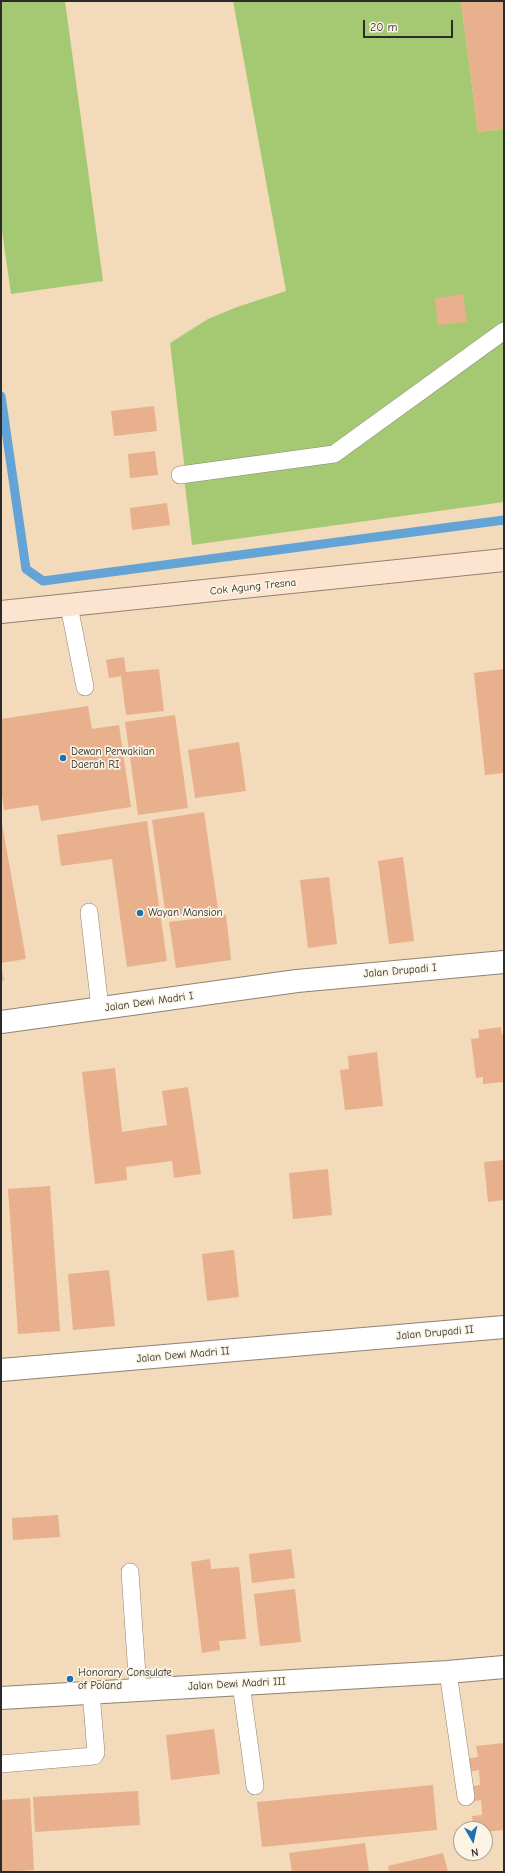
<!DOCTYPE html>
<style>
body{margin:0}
#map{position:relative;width:505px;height:1873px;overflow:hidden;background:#f3daba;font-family:"Comic Neue",sans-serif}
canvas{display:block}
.frame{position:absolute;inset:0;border:2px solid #2b2b2b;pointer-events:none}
.north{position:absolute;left:453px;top:1821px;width:40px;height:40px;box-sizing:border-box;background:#fcf5e5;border:1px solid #a8a49b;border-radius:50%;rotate:171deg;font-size:11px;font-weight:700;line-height:16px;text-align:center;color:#2b2b2b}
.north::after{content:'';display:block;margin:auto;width:14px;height:18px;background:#1f6fb2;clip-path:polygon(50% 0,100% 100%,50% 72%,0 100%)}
.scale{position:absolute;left:363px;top:20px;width:90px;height:18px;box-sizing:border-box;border:2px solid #2b2b2b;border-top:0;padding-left:5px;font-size:12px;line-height:14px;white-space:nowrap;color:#2b2b2b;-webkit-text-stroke:3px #fcf5e5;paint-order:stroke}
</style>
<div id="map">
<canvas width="505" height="1873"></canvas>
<div class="frame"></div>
<div class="north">N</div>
<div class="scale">20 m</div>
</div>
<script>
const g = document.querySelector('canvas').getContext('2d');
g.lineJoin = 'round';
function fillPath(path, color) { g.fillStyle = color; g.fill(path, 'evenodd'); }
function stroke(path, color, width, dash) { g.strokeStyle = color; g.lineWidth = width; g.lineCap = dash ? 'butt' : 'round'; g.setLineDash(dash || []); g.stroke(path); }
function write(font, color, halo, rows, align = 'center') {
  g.font = font + ' "Comic Neue",sans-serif'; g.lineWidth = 3.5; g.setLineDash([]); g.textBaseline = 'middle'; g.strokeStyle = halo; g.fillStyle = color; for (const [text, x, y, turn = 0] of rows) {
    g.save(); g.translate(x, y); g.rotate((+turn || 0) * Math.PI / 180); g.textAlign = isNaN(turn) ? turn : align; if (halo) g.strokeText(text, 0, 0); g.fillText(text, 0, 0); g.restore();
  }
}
fillPath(new Path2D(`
 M 1,1 L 65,1 L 103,281 L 11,294 L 1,224 Z
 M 233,1 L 461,1 L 478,132 L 504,129 L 504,322 L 333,450 L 185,471 L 170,343 L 208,319 L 237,307 L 286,291 Z
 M 504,338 L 504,502 L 192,545 L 184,477 L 334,458 Z`), '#a5c973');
stroke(new Path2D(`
 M 1,396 L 26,569 L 43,581 L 504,520`), '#63a3d6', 9);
fillPath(new Path2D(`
 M 461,1 L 504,1 L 504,129 L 478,132 Z
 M 463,294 L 467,322 L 438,325 L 435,298 Z
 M 154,406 L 157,431 L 114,436 L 111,411 Z
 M 155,451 L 158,475 L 130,478 L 128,454 Z
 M 167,503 L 170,525 L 132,530 L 130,508 Z
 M 124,657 L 126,672 L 159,669 L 164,711 L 126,715 L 121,676 L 109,678 L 106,660 Z
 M 504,669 L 504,773 L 485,775 L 474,673 Z
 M 88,706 L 92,729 L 119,725 L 131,807 L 41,821 L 38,805 L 4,810 L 1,788 L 1,719 Z
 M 175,715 L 188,808 L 138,815 L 125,722 Z
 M 239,742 L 246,791 L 195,798 L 188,750 Z
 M 204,812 L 218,909 L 166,917 L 152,820 Z
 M 1,818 L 26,959 L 1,963 Z
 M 147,821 L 167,961 L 127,967 L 112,859 L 61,866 L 57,835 Z
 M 403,857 L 414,941 L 389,944 L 378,861 Z
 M 329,877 L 337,944 L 308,948 L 300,880 Z
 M 226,915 L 231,960 L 176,968 L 169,922 Z
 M 1,967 L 4,980 L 1,981 Z
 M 501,1027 L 502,1035 L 504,1035 L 504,1082 L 483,1084 L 483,1077 L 476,1078 L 471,1039 L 479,1038 L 478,1030 Z
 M 377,1052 L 383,1106 L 345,1110 L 340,1070 L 349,1069 L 348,1056 Z
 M 115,1068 L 122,1132 L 167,1125 L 162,1091 L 188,1087 L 201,1174 L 174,1178 L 172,1161 L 126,1167 L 127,1180 L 95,1184 L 82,1072 Z
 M 504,1160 L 504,1200 L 488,1202 L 484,1162 Z
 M 328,1169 L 332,1215 L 293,1219 L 289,1173 Z
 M 50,1186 L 60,1331 L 18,1334 L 8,1189 Z
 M 234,1250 L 239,1297 L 207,1301 L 202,1254 Z
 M 109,1270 L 115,1326 L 73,1330 L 68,1274 Z
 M 58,1515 L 60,1537 L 13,1540 L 12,1518 Z
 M 291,1549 L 295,1578 L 252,1583 L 249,1554 Z
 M 210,1559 L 211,1569 L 239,1567 L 246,1639 L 219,1641 L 220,1650 L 202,1653 L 191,1562 Z
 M 295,1589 L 301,1642 L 260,1646 L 254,1594 Z
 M 214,1729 L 220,1774 L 171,1780 L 166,1735 Z
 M 504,1743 L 504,1830 L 485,1832 L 485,1829 L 474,1829 L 472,1816 L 482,1815 L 481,1800 L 471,1802 L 469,1787 L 480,1785 L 479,1770 L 466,1772 L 464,1759 L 478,1757 L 476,1746 Z
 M 433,1785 L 437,1830 L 262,1847 L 257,1802 Z
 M 138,1791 L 140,1825 L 35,1832 L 33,1797 Z
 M 30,1798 L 34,1870 L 1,1872 L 1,1800 Z
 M 365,1843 L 369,1872 L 292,1872 L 289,1853 Z
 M 443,1853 L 448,1872 L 389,1872 L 388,1866 Z`), '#e8b08c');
const service = new Path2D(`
 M 180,475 L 334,454 L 504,331
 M 69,606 L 85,687
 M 89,912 L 100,1008
 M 130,1572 L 138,1690
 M 448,1672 L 466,1797
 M 241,1684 L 255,1786
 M 1,1764 L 94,1756 L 96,1753 L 91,1692`);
const minor = new Path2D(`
 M 1,1022 L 297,981 L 504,962
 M 1,1370 L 504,1327
 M 1,1698 L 448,1672 L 504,1667`);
const secondary = new Path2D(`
 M 1,612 L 504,560`);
stroke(service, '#8f8272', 18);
stroke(minor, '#8f8272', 24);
stroke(secondary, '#8f8272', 24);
stroke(service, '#fff', 17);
stroke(minor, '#fff', 22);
stroke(secondary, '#fde4d1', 22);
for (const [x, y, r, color] of [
 [63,758,4,"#1f6fb2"],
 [140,913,4,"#1f6fb2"],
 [70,1679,4,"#1f6fb2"]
]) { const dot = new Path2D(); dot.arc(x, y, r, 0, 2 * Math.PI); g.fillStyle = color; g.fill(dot); stroke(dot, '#fcf5e5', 1.5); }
write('11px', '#2b2b2b', '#fcf5e5', [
 ["Cok Agung Tresna",253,587,-6],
 ["Jalan Drupadi I",400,971,-5],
 ["Jalan Dewi Madri I",149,1002,-8],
 ["Jalan Drupadi II",435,1333,-5],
 ["Jalan Dewi Madri II",183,1355,-5],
 ["Jalan Dewi Madri III",237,1684,-3]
]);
write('11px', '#2b2b2b', '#fcf5e5', [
 ["Dewan Perwakilan",71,752],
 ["Daerah RI",71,765],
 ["Wayan Mansion",148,913],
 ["Honorary Consulate",78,1673],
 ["of Poland",78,1686]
], 'left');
</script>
